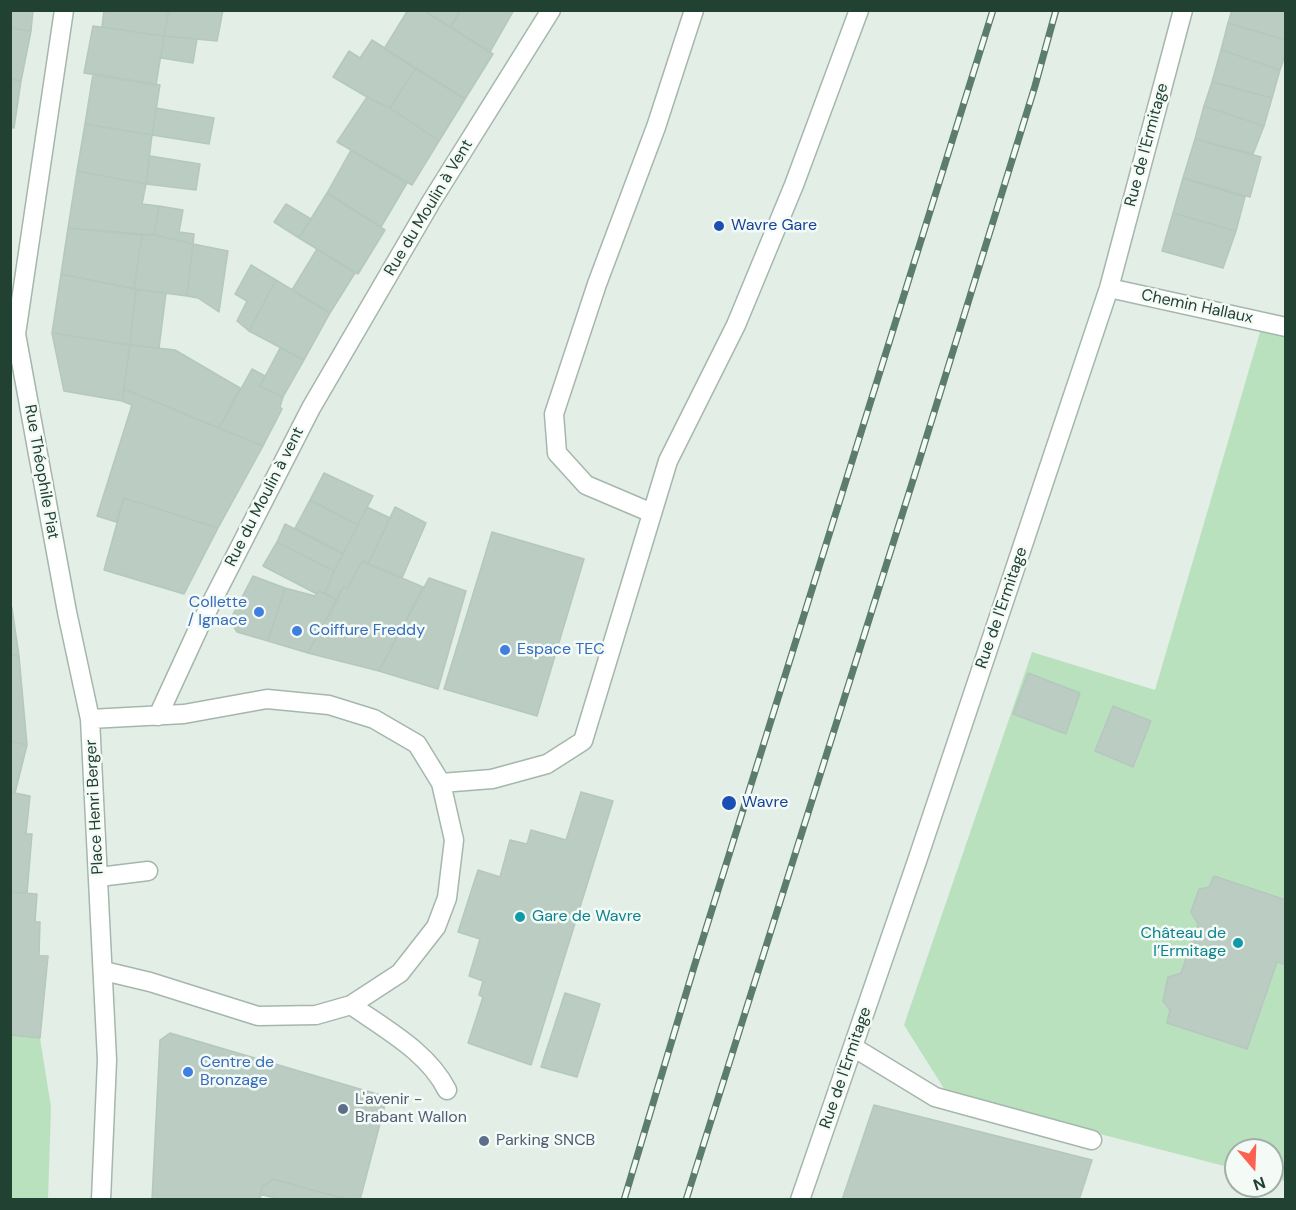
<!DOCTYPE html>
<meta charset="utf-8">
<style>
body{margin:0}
#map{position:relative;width:1296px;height:1210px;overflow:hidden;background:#e3eee7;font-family:"DM Sans",sans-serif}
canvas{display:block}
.frame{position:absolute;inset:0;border:12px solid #214133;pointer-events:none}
.north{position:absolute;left:1224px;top:1138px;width:60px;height:60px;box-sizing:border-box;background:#f4faf6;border:2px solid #a0b0a8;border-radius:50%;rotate:161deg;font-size:16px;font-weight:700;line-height:24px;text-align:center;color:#214133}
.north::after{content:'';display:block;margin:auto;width:21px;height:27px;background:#fe6051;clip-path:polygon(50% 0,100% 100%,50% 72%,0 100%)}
</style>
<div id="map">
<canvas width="1296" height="1210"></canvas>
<div class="frame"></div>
<div class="north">N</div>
</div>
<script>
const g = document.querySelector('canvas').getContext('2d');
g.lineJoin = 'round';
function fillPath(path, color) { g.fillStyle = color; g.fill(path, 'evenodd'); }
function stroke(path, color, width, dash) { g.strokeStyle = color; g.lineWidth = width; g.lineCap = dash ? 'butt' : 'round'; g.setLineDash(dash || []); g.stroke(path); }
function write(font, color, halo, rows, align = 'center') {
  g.font = font + ' "DM Sans",sans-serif'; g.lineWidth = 5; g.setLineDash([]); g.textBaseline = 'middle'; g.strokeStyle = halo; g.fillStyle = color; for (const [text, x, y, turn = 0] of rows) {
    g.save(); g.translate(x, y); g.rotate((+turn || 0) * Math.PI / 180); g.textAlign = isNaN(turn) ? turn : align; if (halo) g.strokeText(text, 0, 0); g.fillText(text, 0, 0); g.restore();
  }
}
fillPath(new Path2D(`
 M 1261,329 L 1285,335 L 1285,1181 L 1272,1178 L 1272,1150 L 1236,1150 L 1236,1169 L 948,1095 L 904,1025 L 1032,652 L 1155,690 Z
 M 11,1035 L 40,1038 L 51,1107 L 48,1199 L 11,1200 Z`), '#bae1be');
const building = new Path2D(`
 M 10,10 L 33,10 L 31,31 L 10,28 Z
 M 104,10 L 169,10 L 164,36 L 102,27 Z
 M 169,10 L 223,10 L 217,41 L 164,36 Z
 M 408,10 L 423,10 L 493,54 L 465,99 L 384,49 Z
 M 423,10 L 461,10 L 450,27 Z
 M 461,10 L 514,10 L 490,52 L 450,27 Z
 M 1232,10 L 1286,10 L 1286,40 L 1228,23 Z
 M 1228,23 L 1286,40 L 1286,53 L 1280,70 L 1221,50 Z
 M 93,26 L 164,36 L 156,85 L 84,73 Z
 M 10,28 L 31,31 L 21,81 L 10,79 Z
 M 164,36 L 197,39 L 193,63 L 161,58 Z
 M 372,40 L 416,68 L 390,108 L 367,97 L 333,77 L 349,51 L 360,58 Z
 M 1221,50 L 1280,70 L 1272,98 L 1212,82 Z
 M 416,68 L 465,99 L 439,141 L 390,108 Z
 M 93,74 L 160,85 L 152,135 L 85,124 Z
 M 10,79 L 21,81 L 14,128 L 10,127 Z
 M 1212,82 L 1272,98 L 1264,126 L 1204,106 Z
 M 367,97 L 390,108 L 439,141 L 412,185 L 337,142 Z
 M 1204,106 L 1264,126 L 1253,154 L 1195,139 Z
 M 156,108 L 214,118 L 209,144 L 152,135 Z
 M 85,124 L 152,135 L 146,184 L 77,171 Z
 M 1195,139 L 1261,157 L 1250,197 L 1183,178 Z
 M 351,150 L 407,183 L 381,227 L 327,193 Z
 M 150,156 L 200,164 L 196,190 L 146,184 Z
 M 77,171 L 146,184 L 142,204 L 159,206 L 154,235 L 68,228 Z
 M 1183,178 L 1245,197 L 1236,231 L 1173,213 Z
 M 327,193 L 385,230 L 358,274 L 299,238 Z
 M 286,204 L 311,219 L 299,238 L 274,222 Z
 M 159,206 L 183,210 L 179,232 L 194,234 L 193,244 L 154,235 Z
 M 1173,213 L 1236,231 L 1223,268 L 1162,251 Z
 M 68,228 L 142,235 L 134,289 L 61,274 Z
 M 142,235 L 154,235 L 193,244 L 187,296 L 134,289 Z
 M 193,244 L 228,251 L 219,312 L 198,298 L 187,296 Z
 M 317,249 L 355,273 L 330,313 L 292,290 Z
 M 251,265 L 276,280 L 249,331 L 237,321 L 247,301 L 235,294 Z
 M 61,274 L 136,289 L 130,345 L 52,333 Z
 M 276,280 L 330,313 L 304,360 L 249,331 Z
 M 136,289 L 166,293 L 159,348 L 130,345 Z
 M 52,333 L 130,345 L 122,401 L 64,391 Z
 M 130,345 L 175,350 L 240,388 L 219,428 L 124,389 Z
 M 280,348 L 304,360 L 283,397 L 260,386 Z
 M 252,369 L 265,376 L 260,386 L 283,397 L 280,407 L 282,409 L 263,446 L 219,428 Z
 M 124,389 L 263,446 L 218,528 L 124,498 L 116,522 L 97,516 L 132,405 L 122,401 Z
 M 324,473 L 373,496 L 358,525 L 310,500 Z
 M 124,498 L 218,528 L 184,594 L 104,570 Z
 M 310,500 L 358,525 L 343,554 L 295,528 Z
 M 367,507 L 390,518 L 368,564 L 362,561 L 348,588 L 343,587 L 337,600 L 325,593 L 334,571 Z
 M 395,507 L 426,523 L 402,578 L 368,564 Z
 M 285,524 L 343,554 L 334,571 L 277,542 Z
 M 492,532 L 584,559 L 537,716 L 444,689 Z
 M 277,542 L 334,571 L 325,593 L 319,591 L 317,594 L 263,566 Z
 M 362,561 L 423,587 L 379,671 L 308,653 L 343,587 L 348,588 Z
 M 253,576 L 285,588 L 268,641 L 237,632 L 230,620 Z
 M 429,578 L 466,591 L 438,689 L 379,671 Z
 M 285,588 L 315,596 L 319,591 L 337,600 L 308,653 L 268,641 Z
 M 10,607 L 12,608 L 19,656 L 10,655 Z
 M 10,655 L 19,656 L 27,745 L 10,741 Z
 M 1028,673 L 1080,693 L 1066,734 L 1013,714 Z
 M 1113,706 L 1151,721 L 1133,767 L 1095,751 Z
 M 10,741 L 27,745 L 15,793 L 10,792 Z
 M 10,792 L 30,796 L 26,834 L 32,834 L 27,893 L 10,892 Z
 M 581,792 L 613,801 L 531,1065 L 468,1043 L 483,997 L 479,995 L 483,981 L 469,976 L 480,939 L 458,932 L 478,870 L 500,877 L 510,840 L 527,844 L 531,830 L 566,840 Z
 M 1214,876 L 1286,900 L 1286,965 L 1277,962 L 1247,1049 L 1167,1023 L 1170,1010 L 1163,1001 L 1168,977 L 1181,973 L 1198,924 L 1191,912 L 1199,889 L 1209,887 Z
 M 10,892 L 37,894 L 35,922 L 40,922 L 39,956 L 48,956 L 40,1038 L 10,1035 Z
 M 565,993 L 600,1004 L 577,1077 L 541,1067 Z
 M 170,1033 L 387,1097 L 360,1200 L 338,1197 L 273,1179 L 262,1187 L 260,1200 L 152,1200 L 160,1040 Z
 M 874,1105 L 1092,1160 L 1079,1200 L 842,1200 Z
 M 273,1179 L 338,1197 L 338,1200 L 282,1200 L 260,1194 L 262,1187 Z`);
fillPath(building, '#bbccc2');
stroke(building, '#b4c8bd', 1.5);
stroke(new Path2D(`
 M 10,959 L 47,965`), '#bccbc3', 18, [18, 9]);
const minor = new Path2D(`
 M 64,10 L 16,334 L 67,612 L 90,719 L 107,1060 L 101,1200
 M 1109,288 L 1286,327
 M 652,513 L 586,485 L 557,453 L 554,414 L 597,284 L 656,127 L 694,10
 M 158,716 L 200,625 L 311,408 L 431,202 L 551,10
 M 90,719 L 184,714 L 267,699 L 329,705 L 374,719 L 417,744 L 441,783 L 454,840 L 447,898 L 436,927 L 400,973 L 351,1005 L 316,1015 L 258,1016 L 150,982 L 104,971
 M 441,783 L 492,779 L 547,764 L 583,741 L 668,461 L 736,325 L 794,185 L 859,10
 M 99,877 L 148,871
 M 351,1005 C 385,1029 428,1052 447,1090
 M 853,1047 L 935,1097 L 1092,1140
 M 800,1200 L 917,861 L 1109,288 L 1183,10`);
stroke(minor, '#a5b7ad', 21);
stroke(minor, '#fff', 18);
const rail = new Path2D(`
 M 624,1200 L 694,967 L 993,10
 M 686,1200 L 920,458 L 1035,86 L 1056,10`);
stroke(rail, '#5b7c6e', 7);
stroke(rail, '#f4faf6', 4.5, [14]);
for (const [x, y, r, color] of [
 [719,226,6,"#1a4fb4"],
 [259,612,6,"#3f7fe0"],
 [297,631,6,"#3f7fe0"],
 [505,650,6,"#3f7fe0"],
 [729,803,8,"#1a4fb4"],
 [520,917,6,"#0f9aa8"],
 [1238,943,6,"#0f9aa8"],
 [188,1072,6,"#3f7fe0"],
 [343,1109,6,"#5c6f8a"],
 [484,1141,6,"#5c6f8a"]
]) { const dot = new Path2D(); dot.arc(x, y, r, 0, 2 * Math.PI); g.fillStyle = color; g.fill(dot); stroke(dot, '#f4faf6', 2); }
write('16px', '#214133', '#f4faf6', [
 ["Rue de l'Ermitage",1147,145,-75],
 ["Rue du Moulin à Vent",429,208,-59],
 ["Chemin Hallaux",1197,307,12],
 ["Rue Théophile Piat",41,472,80],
 ["Rue du Moulin à vent",265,497,-63],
 ["Rue de l'Ermitage",1002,608,-71],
 ["Place Henri Berger",95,807,-93],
 ["Rue de l'Ermitage",846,1068,-71]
]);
write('16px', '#164399', '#f4faf6', [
 ["Wavre Gare",731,226],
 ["Wavre",742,803]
], 'left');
write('16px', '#366cbe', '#f4faf6', [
 ["Collette",247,603,"right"],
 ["/ Ignace",247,621,"right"],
 ["Coiffure Freddy",309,631],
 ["Espace TEC",517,650],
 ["Centre de",200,1063],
 ["Bronzage",200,1081]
], 'left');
write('16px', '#0d838f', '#f4faf6', [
 ["Gare de Wavre",532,917],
 ["Château de",1226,934,"right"],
 ["l’Ermitage",1226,952,"right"]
], 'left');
write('16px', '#4e5e75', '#f4faf6', [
 ["L'avenir -",355,1100],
 ["Brabant Wallon",355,1118],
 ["Parking SNCB",496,1141]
], 'left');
</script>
